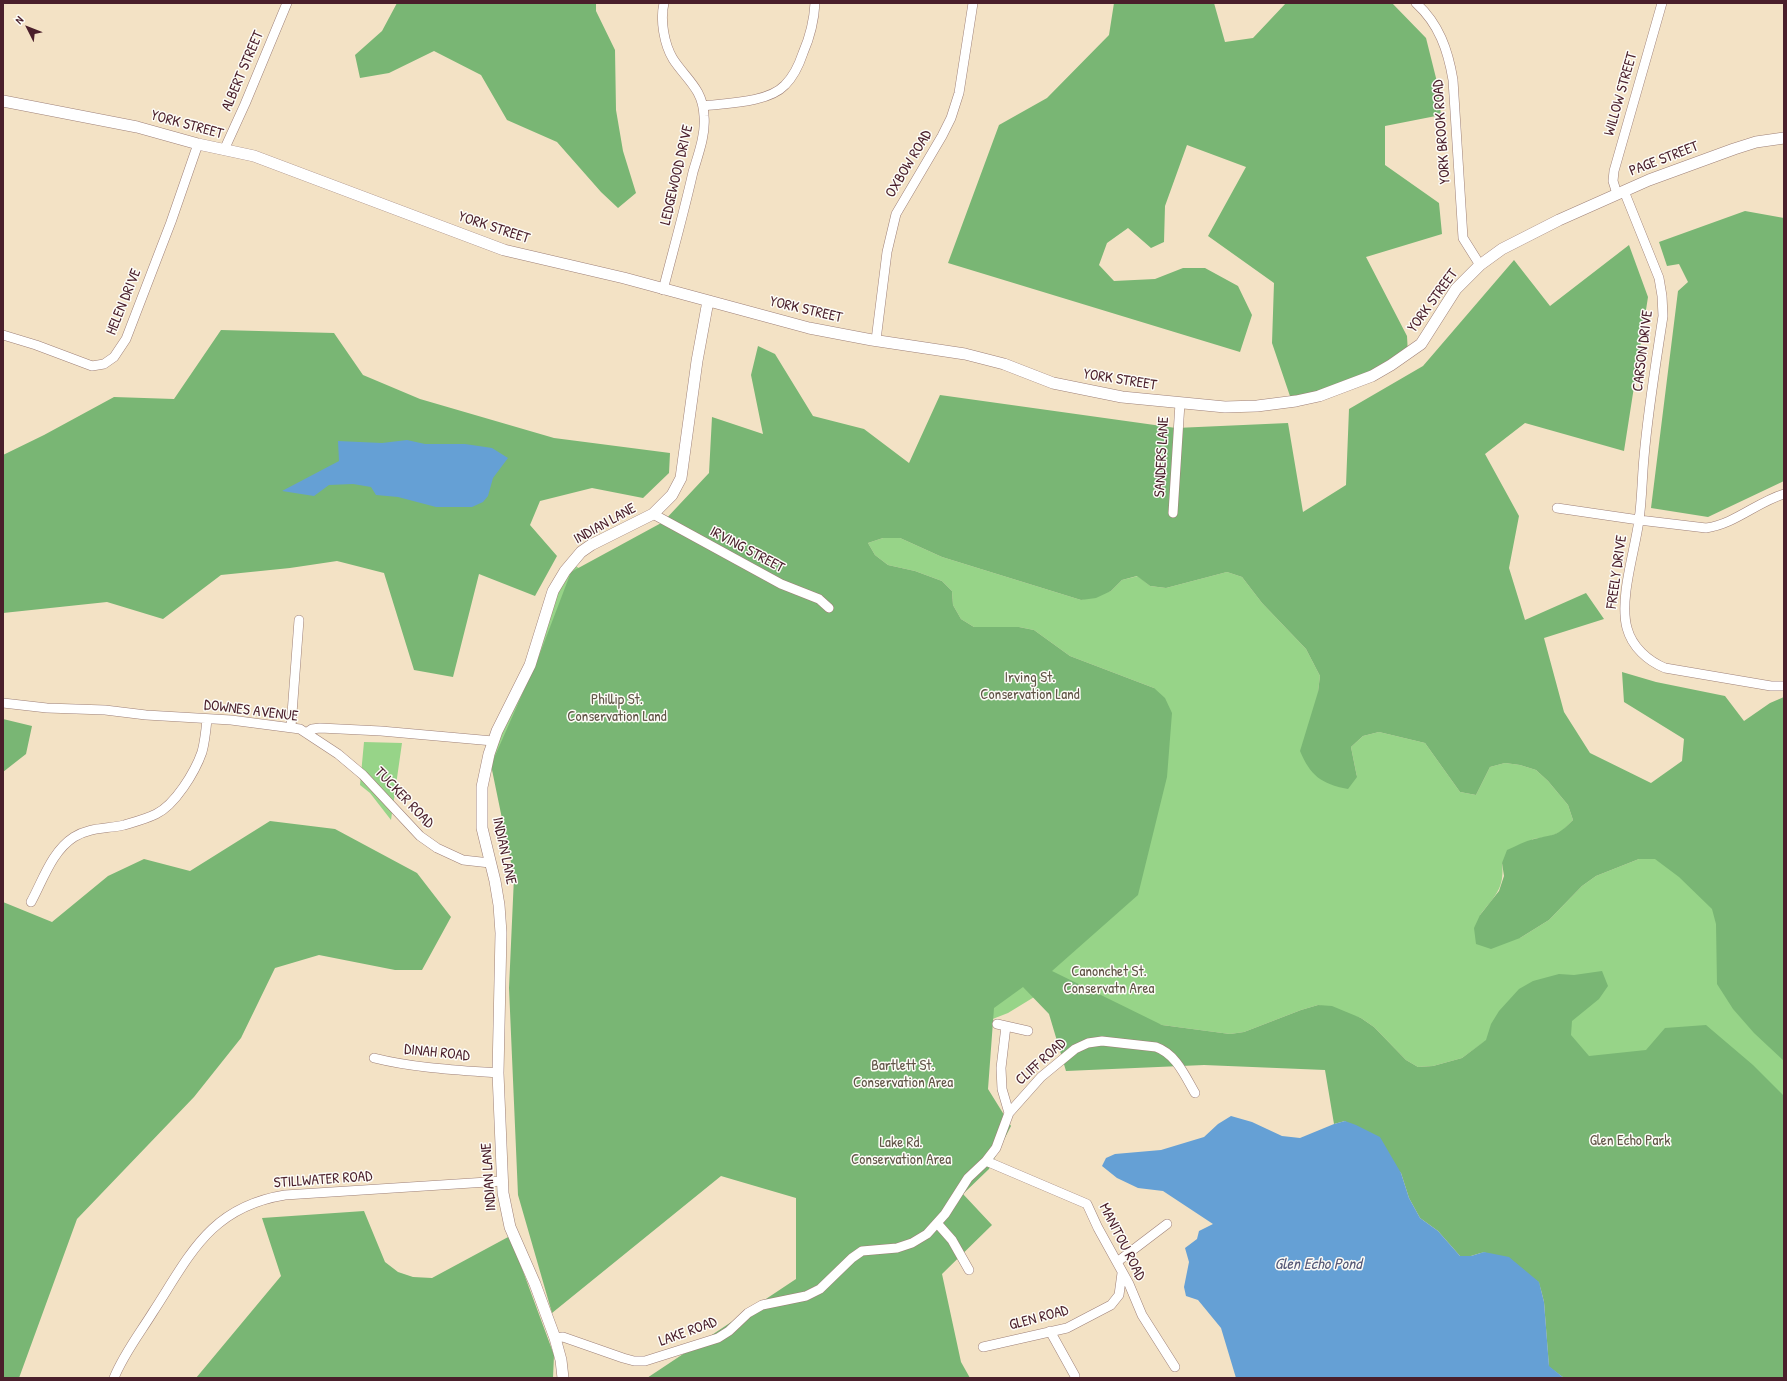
<!DOCTYPE html>
<style>
body{margin:0}
#map{position:relative;width:1787px;height:1381px;overflow:hidden;background:#f3e2c5;font-family:"Patrick Hand",sans-serif}
canvas{display:block}
.frame{position:absolute;inset:0;border:4px solid #4a1f2b;pointer-events:none}
.north{position:absolute;left:8px;top:8px;width:40px;height:40px;-webkit-text-stroke:3px #fdfcf7;paint-order:stroke;rotate:312deg;font-size:11px;font-weight:700;line-height:16px;text-align:center;color:#4a1f2b}
.north::after{content:'';display:block;margin:auto;width:14px;height:18px;background:#4a1f2b;clip-path:polygon(50% 0,100% 100%,50% 72%,0 100%)}
</style>
<div id="map">
<canvas width="1787" height="1381"></canvas>
<div class="frame"></div>
<div class="north">N</div>
</div>
<script>
const g = document.querySelector('canvas').getContext('2d');
g.lineJoin = 'round';
function fillPath(path, color) { g.fillStyle = color; g.fill(path, 'evenodd'); }
function stroke(path, color, width, dash) { g.strokeStyle = color; g.lineWidth = width; g.lineCap = dash ? 'butt' : 'round'; g.setLineDash(dash || []); g.stroke(path); }
function write(font, color, halo, rows, align = 'center') {
  g.font = font + ' "Patrick Hand",sans-serif'; g.lineWidth = 3; g.setLineDash([]); g.textBaseline = 'middle'; g.strokeStyle = halo; g.fillStyle = color; for (const [text, x, y, turn = 0] of rows) {
    g.save(); g.translate(x, y); g.rotate((+turn || 0) * Math.PI / 180); g.textAlign = isNaN(turn) ? turn : align; if (halo) g.strokeText(text, 0, 0); g.fillText(text, 0, 0); g.restore();
  }
}
fillPath(new Path2D(`
 M 883,538 L 900,538 L 942,557 L 1081,600 L 1111,591 L 1122,580 L 1138,576 L 1150,586 L 1166,588 L 1227,572 L 1242,577 L 1262,603 L 1306,649 L 1320,676 L 1318,692 L 1357,777 L 1351,747 L 1363,736 L 1379,732 L 1425,743 L 1460,792 L 1476,795 L 1490,767 L 1505,763 L 1520,765 L 1536,770 L 1548,781 L 1568,805 L 1573,820 L 1561,832 L 1548,837 L 1533,839 L 1502,863 C 1505,888 1495,896 1480,915 L 1520,938 L 1549,920 L 1582,886 L 1596,876 L 1639,859 L 1647,859 L 1784,815 L 1784,1378 L 1554,1316 L 1526,1258 L 1486,1252 L 1480,1253 L 1484,1042 L 1462,1058 L 1433,1066 L 1418,1067 L 1406,1060 L 1374,1027 L 1361,1018 L 1318,1005 L 1301,1010 L 1244,1032 L 1230,1034 L 1162,1025 L 1044,991 L 1008,1013 L 990,1020 L 632,819 L 484,765 L 516,693 L 543,612 L 574,565 L 742,671 L 1154,688 L 1070,656 L 1034,630 L 1019,627 L 974,627 L 961,619 L 953,605 L 952,591 L 942,581 L 915,571 L 888,565 L 875,555 L 868,543 Z
 M 364,742 L 402,743 L 391,820 L 370,793 L 360,785 Z`), '#97d488');
fillPath(new Path2D(`
 M 397,3 L 596,3 L 596,11 L 615,50 L 616,110 L 623,151 L 636,193 L 618,208 L 601,192 L 557,142 L 507,120 L 481,75 L 434,51 L 389,73 L 360,78 L 355,55 L 382,31 Z
 M 1114,3 L 1214,3 L 1225,42 L 1253,38 L 1286,3 L 1392,3 L 1426,38 L 1437,82 L 1441,115 L 1385,126 L 1385,165 L 1439,203 L 1442,234 L 1366,257 L 1407,336 L 1408,354 L 1391,365 L 1292,402 L 1272,343 L 1274,283 L 1208,236 L 1246,167 L 1187,145 L 1165,206 L 1164,242 L 1151,248 L 1128,228 L 1107,243 L 1099,265 L 1114,281 L 1155,279 L 1183,268 L 1205,268 L 1238,286 L 1252,315 L 1240,352 L 948,263 L 999,125 L 1047,98 L 1109,35 Z
 M 1745,211 L 1784,218 L 1784,481 L 1708,517 L 1651,508 L 1678,291 L 1688,282 L 1679,264 L 1667,266 L 1659,242 Z
 M 1629,245 L 1648,297 L 1624,451 L 1525,423 L 1485,454 L 1519,516 L 1509,568 L 1525,620 L 1586,593 L 1604,619 L 1544,638 L 1564,712 L 1590,753 L 1651,783 L 1682,761 L 1684,739 L 1624,702 L 1622,672 L 1656,682 L 1725,696 L 1744,721 L 1770,703 L 1784,697 L 1784,1061 L 1754,1033 L 1733,1009 L 1717,984 L 1716,924 L 1712,909 L 1679,877 L 1655,859 L 1639,859 L 1596,876 L 1582,886 L 1549,920 L 1520,938 L 1491,949 L 1476,944 L 1474,928 L 1480,915 L 1499,891 L 1504,876 L 1502,863 L 1507,850 C 1516,846 1525,841 1534,839 C 1555,834 1556,837 1573,820 L 1568,805 L 1548,781 L 1536,770 L 1520,765 L 1505,763 L 1490,767 L 1476,795 L 1460,792 L 1425,743 L 1379,732 L 1363,736 L 1351,747 L 1357,777 L 1348,789 C 1321,784 1310,775 1300,751 L 1318,692 L 1320,676 L 1306,649 L 1262,603 L 1242,577 L 1227,572 L 1166,588 L 1150,586 L 1137,576 L 1122,580 L 1111,591 L 1096,598 L 1081,600 L 942,557 L 900,538 L 883,538 L 868,543 L 875,555 L 888,565 L 915,571 L 942,581 L 952,591 L 953,605 L 961,619 L 974,627 L 1019,627 L 1034,630 L 1070,656 L 1154,688 L 1165,698 L 1172,713 L 1167,777 L 1138,895 L 1052,971 L 1162,1025 L 1230,1034 L 1244,1032 L 1301,1010 L 1318,1005 L 1332,1006 L 1361,1018 L 1374,1027 L 1406,1060 L 1418,1067 L 1433,1066 L 1462,1058 L 1486,1040 L 1491,1024 L 1499,1011 L 1519,989 L 1533,981 L 1559,974 L 1574,975 L 1602,971 L 1608,986 L 1599,999 L 1572,1021 L 1571,1035 L 1589,1056 L 1646,1050 L 1665,1028 L 1706,1025 L 1753,1065 L 1784,1096 L 1784,1378 L 1564,1378 L 1549,1367 L 1544,1302 L 1539,1282 L 1484,1252 L 1471,1256 L 1460,1256 L 1438,1231 L 1420,1218 L 1409,1198 L 1401,1173 L 1345,1121 L 1334,1124 L 1325,1070 L 1204,1065 L 1066,1071 L 1049,1014 L 1023,987 L 994,1008 L 988,1089 L 1011,1126 L 989,1169 L 963,1194 L 992,1225 L 942,1274 L 961,1362 L 970,1378 L 647,1378 L 796,1279 L 796,1198 L 721,1176 L 552,1313 L 518,1195 L 509,988 L 514,877 L 491,765 L 539,656 L 571,572 L 663,522 L 709,473 L 712,417 L 763,434 L 751,375 L 758,346 L 775,354 L 813,416 L 864,429 L 909,463 L 940,395 L 1176,428 L 1288,423 L 1303,512 L 1346,485 L 1349,409 L 1423,366 L 1514,260 L 1550,306 Z
 M 221,330 L 334,333 L 363,375 L 420,399 L 554,438 L 670,453 L 669,473 L 643,498 L 592,488 L 540,501 L 530,525 L 557,556 L 535,596 L 479,574 L 453,677 L 414,670 L 384,573 L 337,561 L 290,568 L 221,575 L 163,619 L 107,602 L 3,613 L 3,455 L 44,435 L 114,397 L 174,399 Z
 M 3,719 L 32,726 L 26,754 L 3,772 Z
 M 270,821 L 335,829 L 417,873 L 451,917 L 422,970 L 395,970 L 319,955 L 275,968 L 241,1038 L 194,1097 L 77,1219 L 19,1378 L 3,1378 L 3,902 L 52,922 L 108,876 L 144,859 L 190,871 Z
 M 364,1211 L 385,1262 L 398,1272 L 413,1277 L 432,1278 L 510,1236 L 554,1355 L 553,1378 L 196,1378 L 281,1276 L 262,1218 Z`), '#79b674');
fillPath(new Path2D(`
 M 407,440 L 425,444 L 465,444 L 492,448 L 508,458 L 493,478 L 488,496 L 483,502 L 472,507 L 436,507 L 398,497 L 376,495 L 371,487 L 353,484 L 329,485 L 314,496 L 282,491 L 339,461 L 338,441 L 382,443 Z
 M 1231,1116 L 1252,1122 L 1282,1136 L 1300,1138 L 1334,1124 L 1345,1121 L 1356,1125 L 1380,1137 L 1401,1173 L 1409,1198 L 1420,1218 L 1438,1231 L 1460,1256 L 1471,1256 L 1484,1252 L 1509,1257 L 1539,1282 L 1544,1302 L 1549,1366 L 1564,1378 L 1236,1378 L 1221,1328 L 1198,1300 L 1186,1296 L 1184,1287 L 1189,1262 L 1185,1248 L 1197,1239 L 1199,1231 L 1213,1224 L 1163,1191 L 1138,1188 L 1117,1178 L 1102,1166 L 1106,1158 L 1115,1154 L 1161,1150 L 1204,1137 L 1218,1124 Z`), '#65a0d5');
const minor = new Path2D(`
 M 1416,3 C 1439,24 1448,50 1453,80 L 1463,238 L 1480,265
 M 703,106 C 726,103 768,103 785,85 C 794,76 799,65 803,53 C 810,37 814,21 815,3
 M 224,150 L 245,104 L 287,3
 M 1624,191 L 1659,278 L 1662,296 L 1663,316 C 1656,362 1648,410 1644,457 C 1642,478 1642,499 1639,520 C 1635,551 1619,598 1627,628 C 1632,647 1648,661 1665,668 L 1771,686 L 1784,686
 M 1617,194 L 1613,181 L 1614,171 L 1662,3
 M 663,290 C 673,251 684,212 693,172 C 698,155 706,134 704,116 C 703,89 686,79 673,59 C 664,44 660,20 664,3
 M 3,335 L 36,345 L 92,366 L 104,364 L 114,357 L 126,339 L 171,222 L 198,144
 M 876,340 L 887,252 L 896,214 L 942,136 L 951,118 L 959,93 L 973,3
 M 1557,508 L 1639,520 L 1706,528 C 1735,524 1757,502 1784,494
 M 1173,513 L 1180,403
 M 653,514 L 781,584 L 819,599 L 829,608
 M 3,703 L 47,708 L 105,710 L 146,715 L 231,720 L 300,729 L 338,754 L 363,775 L 420,836 L 437,848 L 463,860 L 490,863
 M 291,727 L 299,620
 M 306,733 L 312,729 L 320,728 L 381,731 L 493,741
 M 31,902 C 43,880 52,851 74,837 C 90,827 107,829 124,825 C 134,822 146,819 156,814 C 175,805 195,772 202,752 C 205,741 206,730 207,719
 M 997,1024 L 1028,1031
 M 1006,1026 L 1001,1068 L 1002,1089 L 1009,1113
 M 374,1058 C 414,1068 456,1070 498,1073
 M 986,1161 L 1087,1204 L 1098,1228 L 1129,1284 L 1142,1315 L 1175,1367
 M 937,1223 L 952,1240 L 969,1270
 M 1117,1262 L 1167,1224
 M 1050,1331 L 1075,1376
 M 555,1338 L 563,1337 L 623,1358 L 634,1361 L 645,1361 L 718,1338 L 729,1331 L 748,1313 L 762,1305 L 806,1296 L 820,1289 L 852,1258 L 862,1251 L 897,1248 L 912,1243 L 927,1234 L 945,1214 L 968,1178 L 986,1161 L 996,1148 L 1009,1113 L 1041,1077 L 1075,1049 L 1088,1043 L 1102,1041 L 1156,1047 C 1176,1054 1185,1076 1195,1093
 M 983,1347 L 1067,1328 L 1111,1305 L 1119,1295 L 1122,1273
 M 114,1378 C 123,1355 140,1333 153,1312 C 190,1255 210,1207 285,1195 L 503,1181`);
const tertiary = new Path2D(`
 M 3,101 L 137,127 L 198,144 L 254,156 L 504,250 L 624,278 L 809,328 L 872,340 L 965,354 L 1004,364 L 1053,383 L 1122,397 L 1225,407 L 1257,406 L 1296,401 L 1319,396 L 1372,376 L 1391,365 L 1421,344 L 1456,289 L 1480,265 L 1502,249 L 1559,220 L 1649,180 L 1734,149 L 1756,142 L 1784,138
 M 563,1378 L 561,1360 L 555,1338 L 535,1284 L 510,1227 L 503,1193 L 498,1073 L 501,933 L 499,905 L 495,881 L 482,828 L 482,787 L 489,754 L 497,731 L 530,665 L 553,591 L 565,571 L 581,552 L 591,545 L 653,514 L 672,495 L 681,478 L 697,361 L 708,301`);
stroke(minor, '#9e8078', 10);
stroke(tertiary, '#9e8078', 12);
stroke(minor, '#fff', 9);
stroke(tertiary, '#fff', 11);
write('15px', '#4a1f2b', '#fdfcf7', [
 ["ALBERT STREET",243,71,-67],
 ["WILLOW STREET",1621,94,-74],
 ["YORK STREET",187,125,15],
 ["YORK BROOK ROAD",1442,132,-94],
 ["PAGE STREET",1664,159,-21],
 ["OXBOW ROAD",909,164,-59],
 ["LEDGEWOOD DRIVE",677,175,-77],
 ["YORK STREET",494,228,18],
 ["YORK STREET",1433,301,-54],
 ["HELEN DRIVE",124,302,-68],
 ["YORK STREET",806,310,13],
 ["CARSON DRIVE",1643,351,-83],
 ["YORK STREET",1120,380,9],
 ["SANDERS LANE",1162,457,-87],
 ["INDIAN LANE",605,524,-29],
 ["IRVING STREET",747,550,28],
 ["FREELY DRIVE",1617,572,-82],
 ["DOWNES AVENUE",251,711,7],
 ["TUCKER ROAD",404,798,46],
 ["INDIAN LANE",504,851,78],
 ["DINAH ROAD",437,1053,6],
 ["CLIFF ROAD",1041,1062,-42],
 ["INDIAN LANE",489,1177,-94],
 ["STILLWATER ROAD",323,1180,-4],
 ["MANITOU ROAD",1122,1242,63],
 ["GLEN ROAD",1039,1318,-15],
 ["LAKE ROAD",688,1332,-20]
]);
write('15px', '#615547', '#fdfcf7', [
 ["Irving St.",1030,678],
 ["Conservation Land",1030,695],
 ["Phillip St.",617,700],
 ["Conservation Land",617,717],
 ["Canonchet St.",1109,972],
 ["Conservatn Area",1109,989],
 ["Bartlett St.",903,1066],
 ["Conservation Area",903,1083],
 ["Glen Echo Park",1630,1141],
 ["Lake Rd.",901,1143],
 ["Conservation Area",901,1160]
]);
write('italic 16px', '#565977', '#fdfcf7', [
 ["Glen Echo Pond",1318,1265]
]);
</script>
